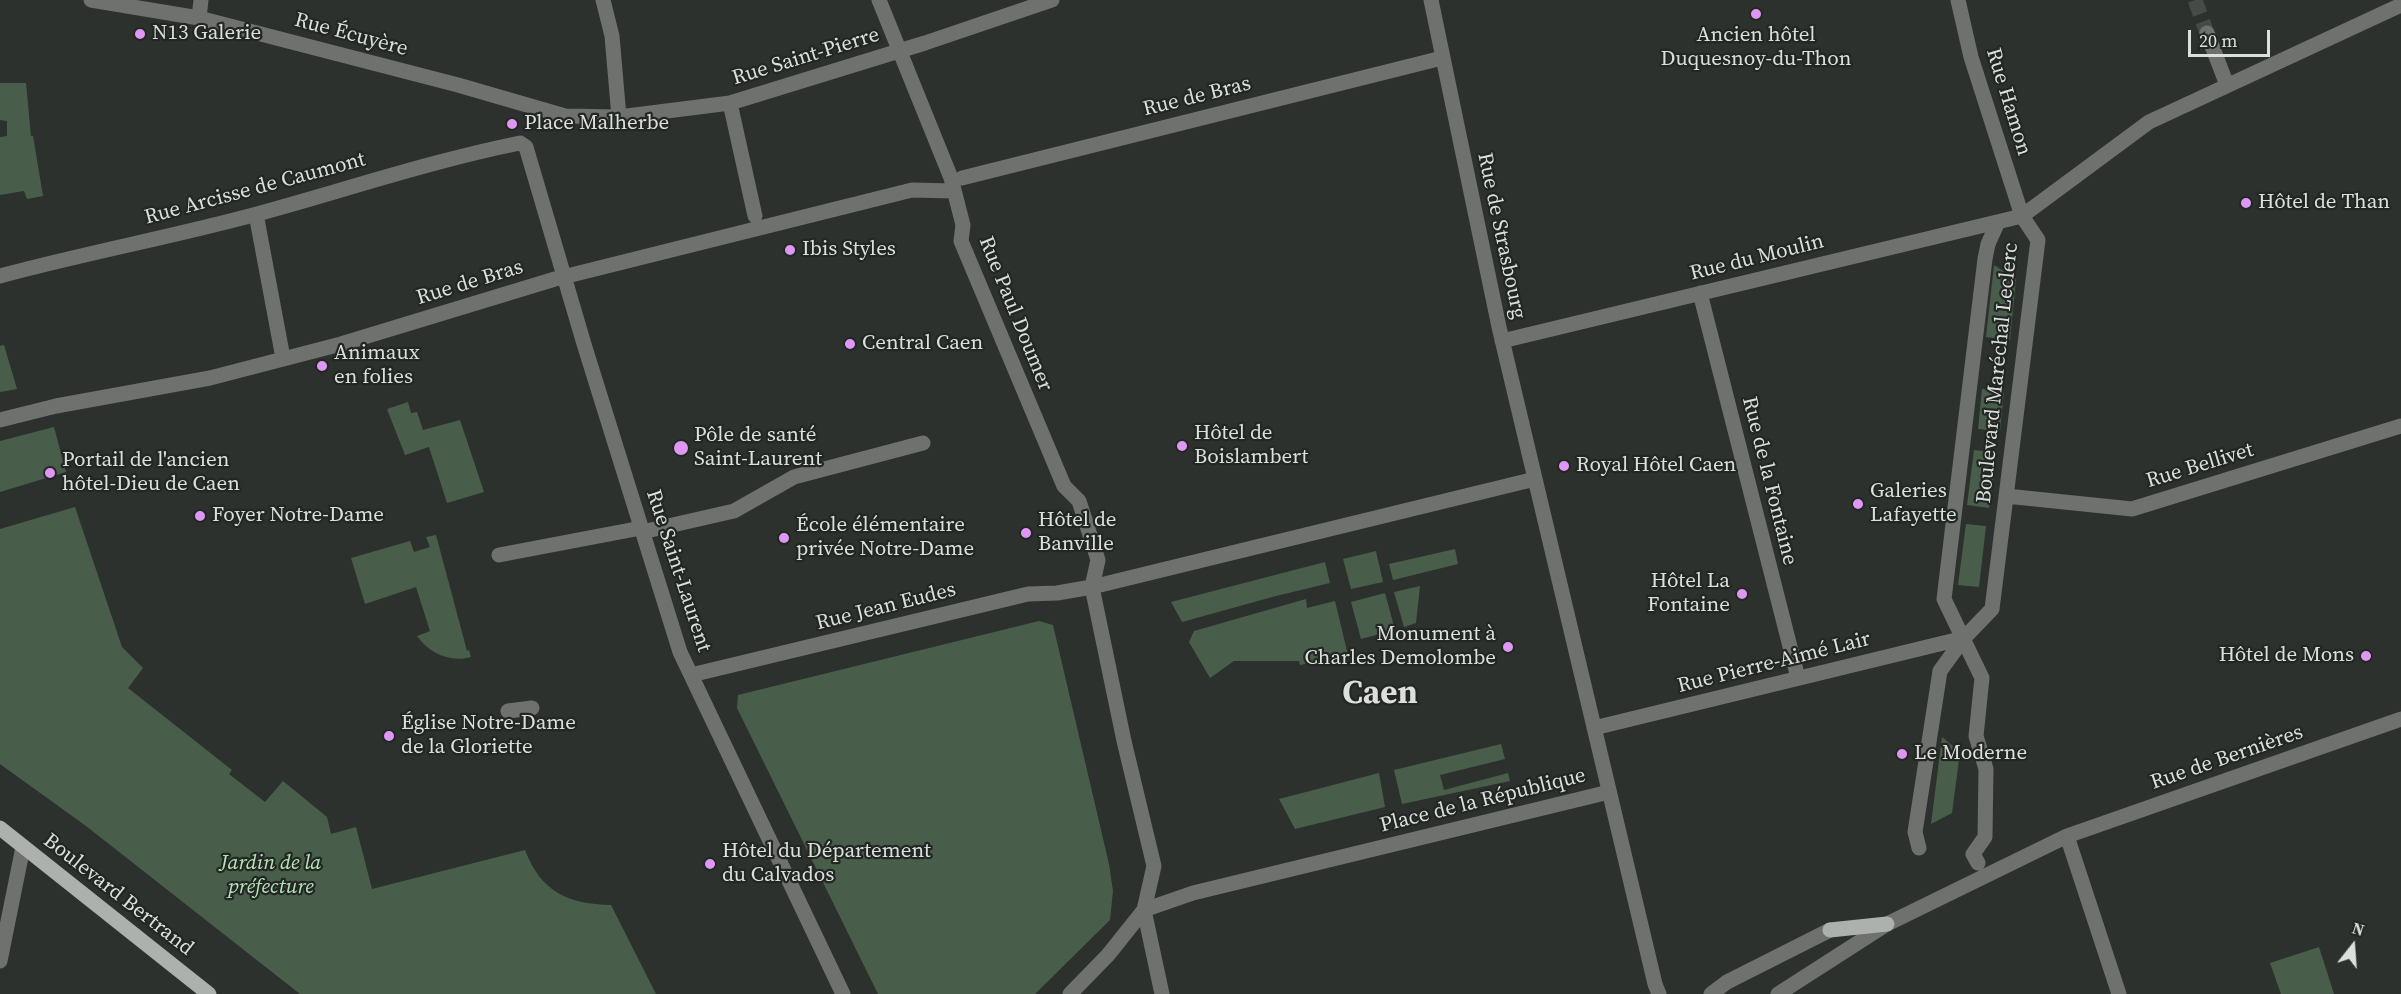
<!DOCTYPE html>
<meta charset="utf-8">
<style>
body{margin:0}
#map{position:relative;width:2401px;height:994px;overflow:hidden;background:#2c312d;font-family:"Source Serif 4",serif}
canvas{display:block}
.north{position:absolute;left:2323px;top:916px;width:60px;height:60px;-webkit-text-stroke:4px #232723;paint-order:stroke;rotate:17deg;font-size:16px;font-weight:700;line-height:24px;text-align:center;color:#dcdfdc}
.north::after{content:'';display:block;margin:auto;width:21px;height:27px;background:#dcdfdc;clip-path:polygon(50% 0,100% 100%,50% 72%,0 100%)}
.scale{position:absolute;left:2188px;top:30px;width:82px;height:27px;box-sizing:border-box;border:3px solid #dcdfdc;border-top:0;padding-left:8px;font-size:18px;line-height:21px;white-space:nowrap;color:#dcdfdc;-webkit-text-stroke:4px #232723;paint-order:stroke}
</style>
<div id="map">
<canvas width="2401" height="994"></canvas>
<div class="north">N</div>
<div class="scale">20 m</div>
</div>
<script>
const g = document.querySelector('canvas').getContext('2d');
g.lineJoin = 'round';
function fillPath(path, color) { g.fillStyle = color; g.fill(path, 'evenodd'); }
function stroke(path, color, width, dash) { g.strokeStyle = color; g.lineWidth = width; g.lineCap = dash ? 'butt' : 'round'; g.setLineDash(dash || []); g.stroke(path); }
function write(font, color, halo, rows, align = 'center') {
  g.font = font + ' "Source Serif 4",serif'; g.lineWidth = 4.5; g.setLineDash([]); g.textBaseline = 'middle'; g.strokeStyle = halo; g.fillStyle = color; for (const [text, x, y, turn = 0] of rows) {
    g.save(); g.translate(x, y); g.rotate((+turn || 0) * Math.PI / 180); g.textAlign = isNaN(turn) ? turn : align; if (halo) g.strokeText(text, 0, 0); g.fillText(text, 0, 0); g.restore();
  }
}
fillPath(new Path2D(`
 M 0,83 L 26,83 L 31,136 L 33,136 L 43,196 L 27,199 L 24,191 L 0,195 L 0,137 L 7,136 L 7,121 L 0,120 Z
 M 1994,265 L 2016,279 L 2010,340 L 1986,337 Z
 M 4,345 L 17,389 L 0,392 L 0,346 Z
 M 1982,389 L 2004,391 L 2000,431 L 1978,429 Z
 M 408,402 L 411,413 L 417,412 L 423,430 L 460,420 L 484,492 L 447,503 L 429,447 L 405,455 L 387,409 Z
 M 54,427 L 66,472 L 0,492 L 0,441 Z
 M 1974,450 L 1997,453 L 1989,508 L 1967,505 Z
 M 75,507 L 122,647 L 143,668 L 128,688 L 232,770 L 229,774 L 265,802 L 283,781 L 327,817 L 331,834 L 356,827 L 372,889 L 525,850 C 541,892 568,904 611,905 L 656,994 L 300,994 L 86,826 L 0,764 L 0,529 Z
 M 1966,524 L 1986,526 L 1979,587 L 1958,585 Z
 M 436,535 L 467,651 L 469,650 L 471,657 C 450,663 429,653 417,636 L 430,631 L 416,587 L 365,604 L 351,558 L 410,541 L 414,552 L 430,547 L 426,537 Z
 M 1455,549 L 1458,564 L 1393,580 L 1389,564 Z
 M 1376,551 L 1383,582 L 1351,589 L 1343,559 Z
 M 1325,562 L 1330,583 L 1276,596 L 1182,622 L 1171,602 Z
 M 1420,586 L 1416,623 L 1404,627 L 1394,592 Z
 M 1385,593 L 1395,630 L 1361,639 L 1351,602 Z
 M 1306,599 L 1307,608 L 1335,601 L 1348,655 L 1300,665 L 1299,661 L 1234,661 L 1210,678 L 1189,642 L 1194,631 Z
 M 1039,621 L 1053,625 L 1109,864 L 1113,891 L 1110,920 L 1035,994 L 878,994 L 737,708 L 738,695 Z
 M 1942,737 L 1960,752 L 1952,813 L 1931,824 Z
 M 1501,744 L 1505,759 L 1440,775 L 1444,790 L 1508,773 L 1510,781 L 1402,804 L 1394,770 Z
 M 1379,773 L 1385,807 L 1295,829 L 1279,799 Z
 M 2319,947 L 2334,994 L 2281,994 L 2270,963 Z`), '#485e4a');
stroke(new Path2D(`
 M 2195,0 L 2207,33`), '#464b47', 15, [15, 8]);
stroke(new Path2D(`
 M 91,0 L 199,18 L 458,85 L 565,116 L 619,117 L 730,103 L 925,43 L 1052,0
 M 603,0 L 612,36 L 619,117
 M 879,0 L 951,178 L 963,225 L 961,241 L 1064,486 L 1079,501 L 1098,560 L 1092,587 L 1124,741 L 1154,866 L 1144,910 L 1162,994
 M 1431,0 L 1499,327 L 1655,984 L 1659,994
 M 199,18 L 201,0
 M 2207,33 L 2227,85
 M 730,103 L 755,216
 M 962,178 L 1442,58
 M 256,214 L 283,358
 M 0,276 C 85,253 172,237 257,214 C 345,190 431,161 520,143 L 526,147 L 584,344 L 680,652 L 843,994
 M 1700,293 L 1798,678
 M 1502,341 L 2022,216 L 2149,122 L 2401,5
 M 0,420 L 56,406 L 210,378 L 341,344 L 555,279 L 912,190 L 953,191
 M 2006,496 L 2132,509 L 2401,426
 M 642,532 L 734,511 L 794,477 L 923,443
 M 499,555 L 641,528
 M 691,675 L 1028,594 L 1057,593 L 1092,587 L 1535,479
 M 508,711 L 532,708
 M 1594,728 L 1964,638
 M 2067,836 L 2119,994
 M 1919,848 L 1915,832 L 1940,671 L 1964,638 L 1992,609 L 2038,240 L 2022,216 L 1971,57 L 1958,0
 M 1978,863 L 1973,854 L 1985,837 L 1986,769 L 1976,736 L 1982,678 L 1944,599 L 1985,259 L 1988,244 L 1998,222
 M 1144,910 L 1193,893 L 1609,792
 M 0,961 L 23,847
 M 1070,994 L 1108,955 L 1144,910
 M 1711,994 L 1727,982 L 1830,930
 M 1778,994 L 1887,924 L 2067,836 L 2401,719`), '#6e716e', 15);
stroke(new Path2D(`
 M 0,828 L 209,994
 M 1830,930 L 1887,924`), '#acb1ad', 15);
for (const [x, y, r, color] of [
 [1756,14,6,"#de98f3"],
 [140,34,6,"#de98f3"],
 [512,124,6,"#de98f3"],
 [2246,203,6,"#de98f3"],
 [790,250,6,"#de98f3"],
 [850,344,6,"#de98f3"],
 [322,366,6,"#de98f3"],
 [1182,446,6,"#de98f3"],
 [681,448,8,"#de98f3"],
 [1564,466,6,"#de98f3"],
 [50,473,6,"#de98f3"],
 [1858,504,6,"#de98f3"],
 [200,516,6,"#de98f3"],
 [1026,533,6,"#de98f3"],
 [784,538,6,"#de98f3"],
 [1742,594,6,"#de98f3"],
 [1508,647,6,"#de98f3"],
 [2366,656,6,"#de98f3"],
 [389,736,6,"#de98f3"],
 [1902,754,6,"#de98f3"],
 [710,864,6,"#de98f3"]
]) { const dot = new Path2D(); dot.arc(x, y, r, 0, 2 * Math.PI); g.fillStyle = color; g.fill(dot); stroke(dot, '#232723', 2); }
write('21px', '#dcdfdc', '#232723', [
 ["N13 Galerie",152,34],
 ["Ancien hôtel",1756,36,"center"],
 ["Duquesnoy-du-Thon",1756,60,"center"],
 ["Place Malherbe",524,124],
 ["Hôtel de Than",2258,203],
 ["Ibis Styles",802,250],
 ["Central Caen",862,344],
 ["Animaux",334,354],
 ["en folies",334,378],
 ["Hôtel de",1194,434],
 ["Boislambert",1194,458],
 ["Pôle de santé",694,436],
 ["Saint-Laurent",694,460],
 ["Portail de l'ancien",62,461],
 ["hôtel-Dieu de Caen",62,485],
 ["Royal Hôtel Caen",1576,466],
 ["Galeries",1870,492],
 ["Lafayette",1870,516],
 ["Foyer Notre-Dame",212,516],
 ["Hôtel de",1038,521],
 ["Banville",1038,545],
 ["École élémentaire",796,526],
 ["privée Notre-Dame",796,550],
 ["Hôtel La",1730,582,"right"],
 ["Fontaine",1730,606,"right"],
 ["Monument à",1496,635,"right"],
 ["Charles Demolombe",1496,659,"right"],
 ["Hôtel de Mons",2354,656,"right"],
 ["Église Notre-Dame",401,724],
 ["de la Gloriette",401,748],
 ["Le Moderne",1914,754],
 ["Hôtel du Département",722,852],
 ["du Calvados",722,876]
], 'left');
write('21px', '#dcdfdc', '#232723', [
 ["Rue Écuyère",351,35,15],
 ["Rue Saint-Pierre",806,57,-17],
 ["Rue de Bras",1197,97,-14],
 ["Rue Hamon",2008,102,73],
 ["Rue Arcisse de Caumont",255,189,-15],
 ["Rue de Strasbourg",1501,236,78],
 ["Rue du Moulin",1757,258,-14],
 ["Rue de Bras",470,283,-17],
 ["Rue Paul Doumer",1015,314,68],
 ["Boulevard Maréchal Leclerc",1998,373,-84],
 ["Rue Bellivet",2200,466,-17],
 ["Rue de la Fontaine",1769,481,76],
 ["Rue Saint-Laurent",678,571,72],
 ["Rue Jean Eudes",886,607,-14],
 ["Rue Pierre-Aimé Lair",1774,663,-14],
 ["Rue de Bernières",2227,758,-19],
 ["Place de la République",1483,801,-14],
 ["Boulevard Bertrand",118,895,38]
]);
write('italic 21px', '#b6e5ba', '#232723', [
 ["Jardin de la",271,864],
 ["préfecture",271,888]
]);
write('bold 33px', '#dcdfdc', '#232723', [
 ["Caen",1380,695]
]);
</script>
